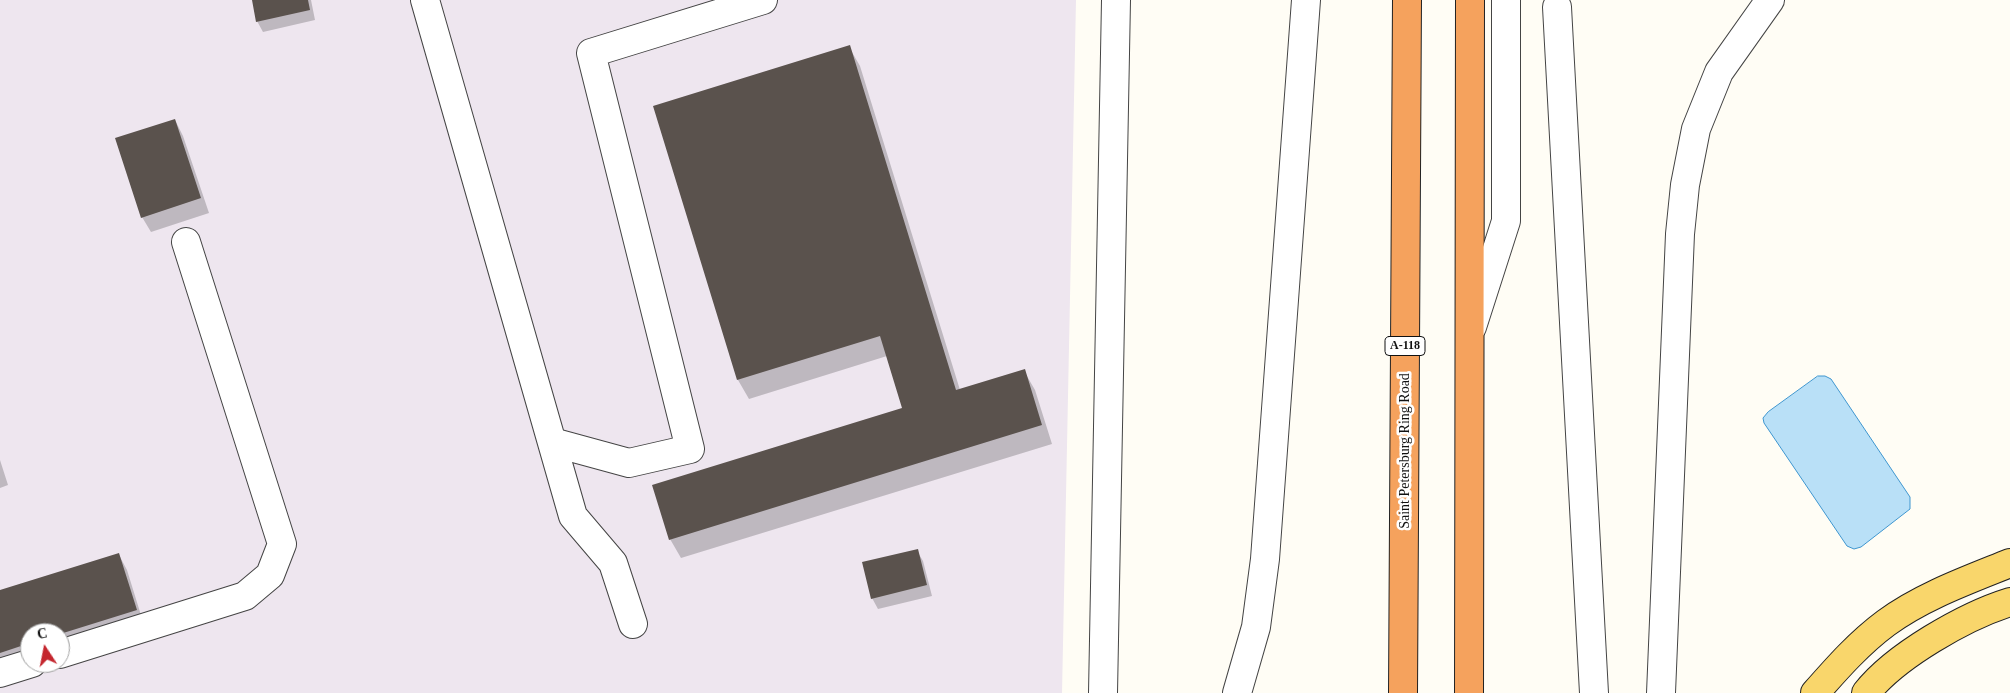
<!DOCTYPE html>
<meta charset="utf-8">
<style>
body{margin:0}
#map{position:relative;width:2010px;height:693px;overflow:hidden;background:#fffdf5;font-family:Georgia,serif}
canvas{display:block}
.north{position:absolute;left:20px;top:623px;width:50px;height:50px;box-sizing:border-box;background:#fff;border:1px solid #a0a0a0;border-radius:50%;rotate:349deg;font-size:14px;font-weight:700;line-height:20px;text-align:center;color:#111}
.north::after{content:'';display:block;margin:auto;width:18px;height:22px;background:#c4262e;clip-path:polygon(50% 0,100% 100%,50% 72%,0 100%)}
</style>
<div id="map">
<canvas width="2010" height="693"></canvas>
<div class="north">С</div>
</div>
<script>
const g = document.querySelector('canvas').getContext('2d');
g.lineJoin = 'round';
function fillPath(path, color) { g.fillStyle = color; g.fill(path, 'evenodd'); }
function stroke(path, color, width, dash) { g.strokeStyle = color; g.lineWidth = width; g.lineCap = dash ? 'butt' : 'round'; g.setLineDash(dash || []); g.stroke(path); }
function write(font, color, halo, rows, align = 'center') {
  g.font = font + ' Georgia,serif'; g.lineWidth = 5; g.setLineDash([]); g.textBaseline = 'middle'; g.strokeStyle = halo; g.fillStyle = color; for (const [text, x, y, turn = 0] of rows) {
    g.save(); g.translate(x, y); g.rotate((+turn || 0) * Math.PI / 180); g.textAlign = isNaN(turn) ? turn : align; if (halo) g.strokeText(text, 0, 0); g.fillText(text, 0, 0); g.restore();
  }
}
fillPath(new Path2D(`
 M 0,0 L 1076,0 L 1062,693 L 0,693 ZM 30,633 L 60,633 L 60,663 L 30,663 Z`), '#eee6ef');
const water = new Path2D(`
 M 1818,376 L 1825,376 L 1831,379 L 1910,497 L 1910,509 L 1861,547 L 1854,549 L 1847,546 L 1764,423 L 1763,418 L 1768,412 Z`);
fillPath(water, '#b9e0f7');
stroke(water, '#3f96cf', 1);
fillPath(new Path2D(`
 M 253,0 L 311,0 L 315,20 L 263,32 L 257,21 Z
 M 849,47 L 860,66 L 960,390 L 1024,371 L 1035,390 L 1052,444 L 681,558 L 670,539 L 903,409 L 887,356 L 749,399 L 738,380 L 654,107 Z
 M 175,120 L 183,136 L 209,213 L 151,232 L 142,217 Z
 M 0,460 L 8,485 L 0,488 Z
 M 917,551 L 923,561 L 932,596 L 878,609 L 872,598 Z
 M 119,555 L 127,570 L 144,625 L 60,652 L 60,633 L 30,633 L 30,661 L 0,670 L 0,592 Z`), '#0003');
fillPath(new Path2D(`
 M 252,0 L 308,0 L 310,10 L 256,22 Z
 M 850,45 L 956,390 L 1025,369 L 1042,425 L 669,540 L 652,485 L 902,408 L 880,336 L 737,380 L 653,106 Z
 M 175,119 L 201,198 L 141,218 L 115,138 Z
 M 918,549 L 927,585 L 871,599 L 862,562 Z
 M 119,553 L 137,610 L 60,634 L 30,633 L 30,643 L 0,653 L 0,590 Z`), '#5a524d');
const minor = new Path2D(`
 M 425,0 L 573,516 L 613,563 L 633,624
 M 1557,7 L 1594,693
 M 1472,327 L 1506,221 L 1506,0
 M 552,442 L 629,463 L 690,449 L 591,53 L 763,0
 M 60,654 L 245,596 L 270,575 L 282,544 L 186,242
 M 0,673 L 32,663
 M 1103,693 L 1116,0
 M 1237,693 L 1256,627 L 1265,559 L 1306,0
 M 1661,693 L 1680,234 L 1685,185 L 1696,129 L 1719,72 L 1770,0`);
const major = new Path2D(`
 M 1815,693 C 1837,668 1859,643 1886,623 C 1923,596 1968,580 2010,563
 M 1866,693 C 1895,656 1965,616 2010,602`);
const highway = new Path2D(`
 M 1403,693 L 1407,0
 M 1469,693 L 1470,0`);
stroke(minor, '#444', 30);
stroke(major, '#222', 30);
stroke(highway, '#222', 30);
stroke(minor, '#fff', 28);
stroke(major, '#f9d66b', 28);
stroke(highway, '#f5a25d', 28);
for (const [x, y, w] of [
 [1405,346,40]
]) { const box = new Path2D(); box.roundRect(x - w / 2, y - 9.5, w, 19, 4); g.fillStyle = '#fff'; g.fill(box); stroke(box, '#111', 1); }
write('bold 12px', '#111', null, [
 ["А-118",1405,346]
]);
write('14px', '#111', '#fff', [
 ["Saint Petersburg Ring Road",1405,451,-90]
]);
</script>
